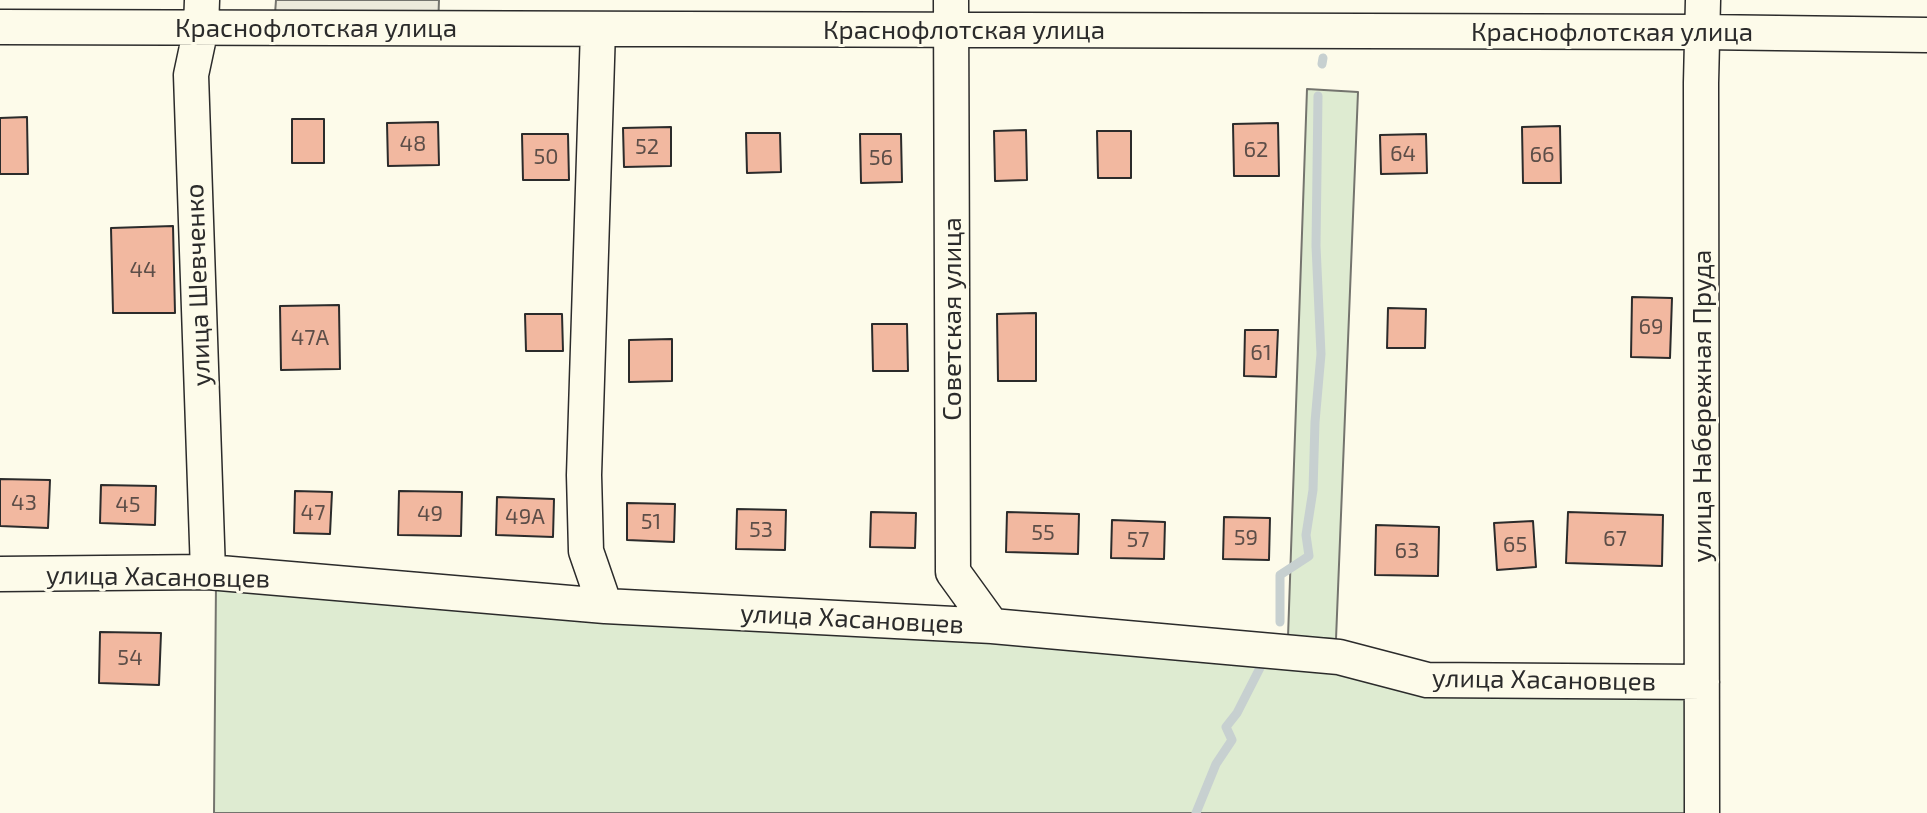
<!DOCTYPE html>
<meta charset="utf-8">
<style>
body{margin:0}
canvas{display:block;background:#fdfbea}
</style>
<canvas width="1927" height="813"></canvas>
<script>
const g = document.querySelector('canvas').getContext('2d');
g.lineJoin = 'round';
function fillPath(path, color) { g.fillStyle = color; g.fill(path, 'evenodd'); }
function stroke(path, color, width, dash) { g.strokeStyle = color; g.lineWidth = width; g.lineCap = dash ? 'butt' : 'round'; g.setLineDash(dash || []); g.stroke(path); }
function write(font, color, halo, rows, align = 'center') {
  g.font = font + ' "Exo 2",sans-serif'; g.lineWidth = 6; g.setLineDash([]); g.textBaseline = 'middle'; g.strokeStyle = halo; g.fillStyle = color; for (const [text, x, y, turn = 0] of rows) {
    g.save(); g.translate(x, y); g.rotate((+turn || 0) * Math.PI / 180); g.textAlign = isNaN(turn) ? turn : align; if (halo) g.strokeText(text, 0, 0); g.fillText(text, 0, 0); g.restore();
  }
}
const green = new Path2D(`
 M 1307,89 L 1358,92 L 1336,639 L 1288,637 Z
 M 216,583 L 1689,685 L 1690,813 L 214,813 Z`);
fillPath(green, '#deebd1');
stroke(green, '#74746e', 2);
const parking = new Path2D(`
 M 276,0 L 439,0 L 438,29 L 274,28 Z`);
fillPath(parking, '#eceadb');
stroke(parking, '#74746e', 2);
stroke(new Path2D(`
 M 1322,64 L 1323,58
 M 1280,622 L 1280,575 L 1309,556 L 1306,535 L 1313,490 L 1315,422 L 1321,354 L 1316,246 L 1318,96
 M 1196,813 L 1216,764 L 1232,740 L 1226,727 L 1237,713 L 1262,664`), '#c7d0d0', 9);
const building = new Path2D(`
 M 27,117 L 28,174 L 0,174 L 0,118 Z
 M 292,119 L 324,119 L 324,163 L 292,163 Z
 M 438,122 L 439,165 L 388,166 L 387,123 Z
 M 1278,123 L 1279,176 L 1234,176 L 1233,124 Z
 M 1560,126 L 1561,183 L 1523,183 L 1522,127 Z
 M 671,127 L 671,166 L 624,167 L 623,128 Z
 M 1026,130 L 1027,180 L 995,181 L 994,131 Z
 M 1097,131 L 1131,131 L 1131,178 L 1098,178 Z
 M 746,133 L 780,133 L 781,172 L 747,173 Z
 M 522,134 L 568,134 L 569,180 L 523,180 Z
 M 860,134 L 901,134 L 902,182 L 861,183 Z
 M 1426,134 L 1427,173 L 1381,174 L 1380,135 Z
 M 173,226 L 175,313 L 113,313 L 111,228 Z
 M 1632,297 L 1672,298 L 1670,358 L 1631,357 Z
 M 339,305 L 340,369 L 281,370 L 280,306 Z
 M 1388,308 L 1426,309 L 1425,348 L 1387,348 Z
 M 1036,313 L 1036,381 L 998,381 L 997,314 Z
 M 525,314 L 562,314 L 563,351 L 526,351 Z
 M 872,324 L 907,324 L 908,371 L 873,371 Z
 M 1245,330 L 1278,330 L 1276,377 L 1244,376 Z
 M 672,339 L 672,381 L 629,382 L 629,340 Z
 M 0,479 L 50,480 L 48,528 L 0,526 Z
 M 101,485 L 156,486 L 155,525 L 100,523 Z
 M 295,491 L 332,492 L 330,534 L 294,533 Z
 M 399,491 L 462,492 L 461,536 L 398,535 Z
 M 497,497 L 554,499 L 553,537 L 496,535 Z
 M 627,503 L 675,504 L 674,542 L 627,540 Z
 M 737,509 L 786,510 L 785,550 L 736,549 Z
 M 871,512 L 916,513 L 915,548 L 870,547 Z
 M 1007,512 L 1079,514 L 1078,554 L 1006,552 Z
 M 1568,512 L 1663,515 L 1662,566 L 1566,563 Z
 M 1224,517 L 1270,518 L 1269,560 L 1223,559 Z
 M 1112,520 L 1165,522 L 1164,559 L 1111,558 Z
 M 1533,521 L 1536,567 L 1497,570 L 1494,523 Z
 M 1376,525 L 1439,527 L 1438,576 L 1375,575 Z
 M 100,632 L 161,633 L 159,685 L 99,683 Z`);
fillPath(building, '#f2b8a0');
stroke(building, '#2b2b2b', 2);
const minor = new Path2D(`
 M 202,0 L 201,28 L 191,75 L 208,572
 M 951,0 L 953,572 L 992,626
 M 0,27 L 1702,32 L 1927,35
 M 598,29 L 584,475 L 586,551 L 605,606
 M 0,574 L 208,572 L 605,606 L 992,626 L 1339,657 L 1427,680 L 1702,682
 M 1702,813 L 1701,83 L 1703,0`);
stroke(minor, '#2b2b2b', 37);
stroke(minor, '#fdfbea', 34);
write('22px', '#5d4e48', null, [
 ["48",413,144],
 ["52",647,147],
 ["62",1256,150],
 ["64",1403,154],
 ["66",1542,155],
 ["50",546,157],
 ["56",881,158],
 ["44",143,270],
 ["69",1651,327],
 ["47А",310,338],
 ["61",1261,353],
 ["43",24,503],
 ["45",128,505],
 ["47",313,513],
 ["49",430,514],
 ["49А",525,517],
 ["51",651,522],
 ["53",761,530],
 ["55",1043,533],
 ["59",1246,538],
 ["67",1615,539],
 ["57",1138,540],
 ["65",1515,545],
 ["63",1407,551],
 ["54",130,658]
]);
write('26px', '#2b2b2b', '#fdfbea', [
 ["Краснофлотская улица",316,28],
 ["Краснофлотская улица",964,30],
 ["Краснофлотская улица",1612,32],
 ["улица Шевченко",198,285,-92],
 ["Советская улица",952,319,-90],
 ["улица Набережная Пруда",1702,406,-90],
 ["улица Хасановцев",158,577,1],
 ["улица Хасановцев",852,619,3],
 ["улица Хасановцев",1544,680,1]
]);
</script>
